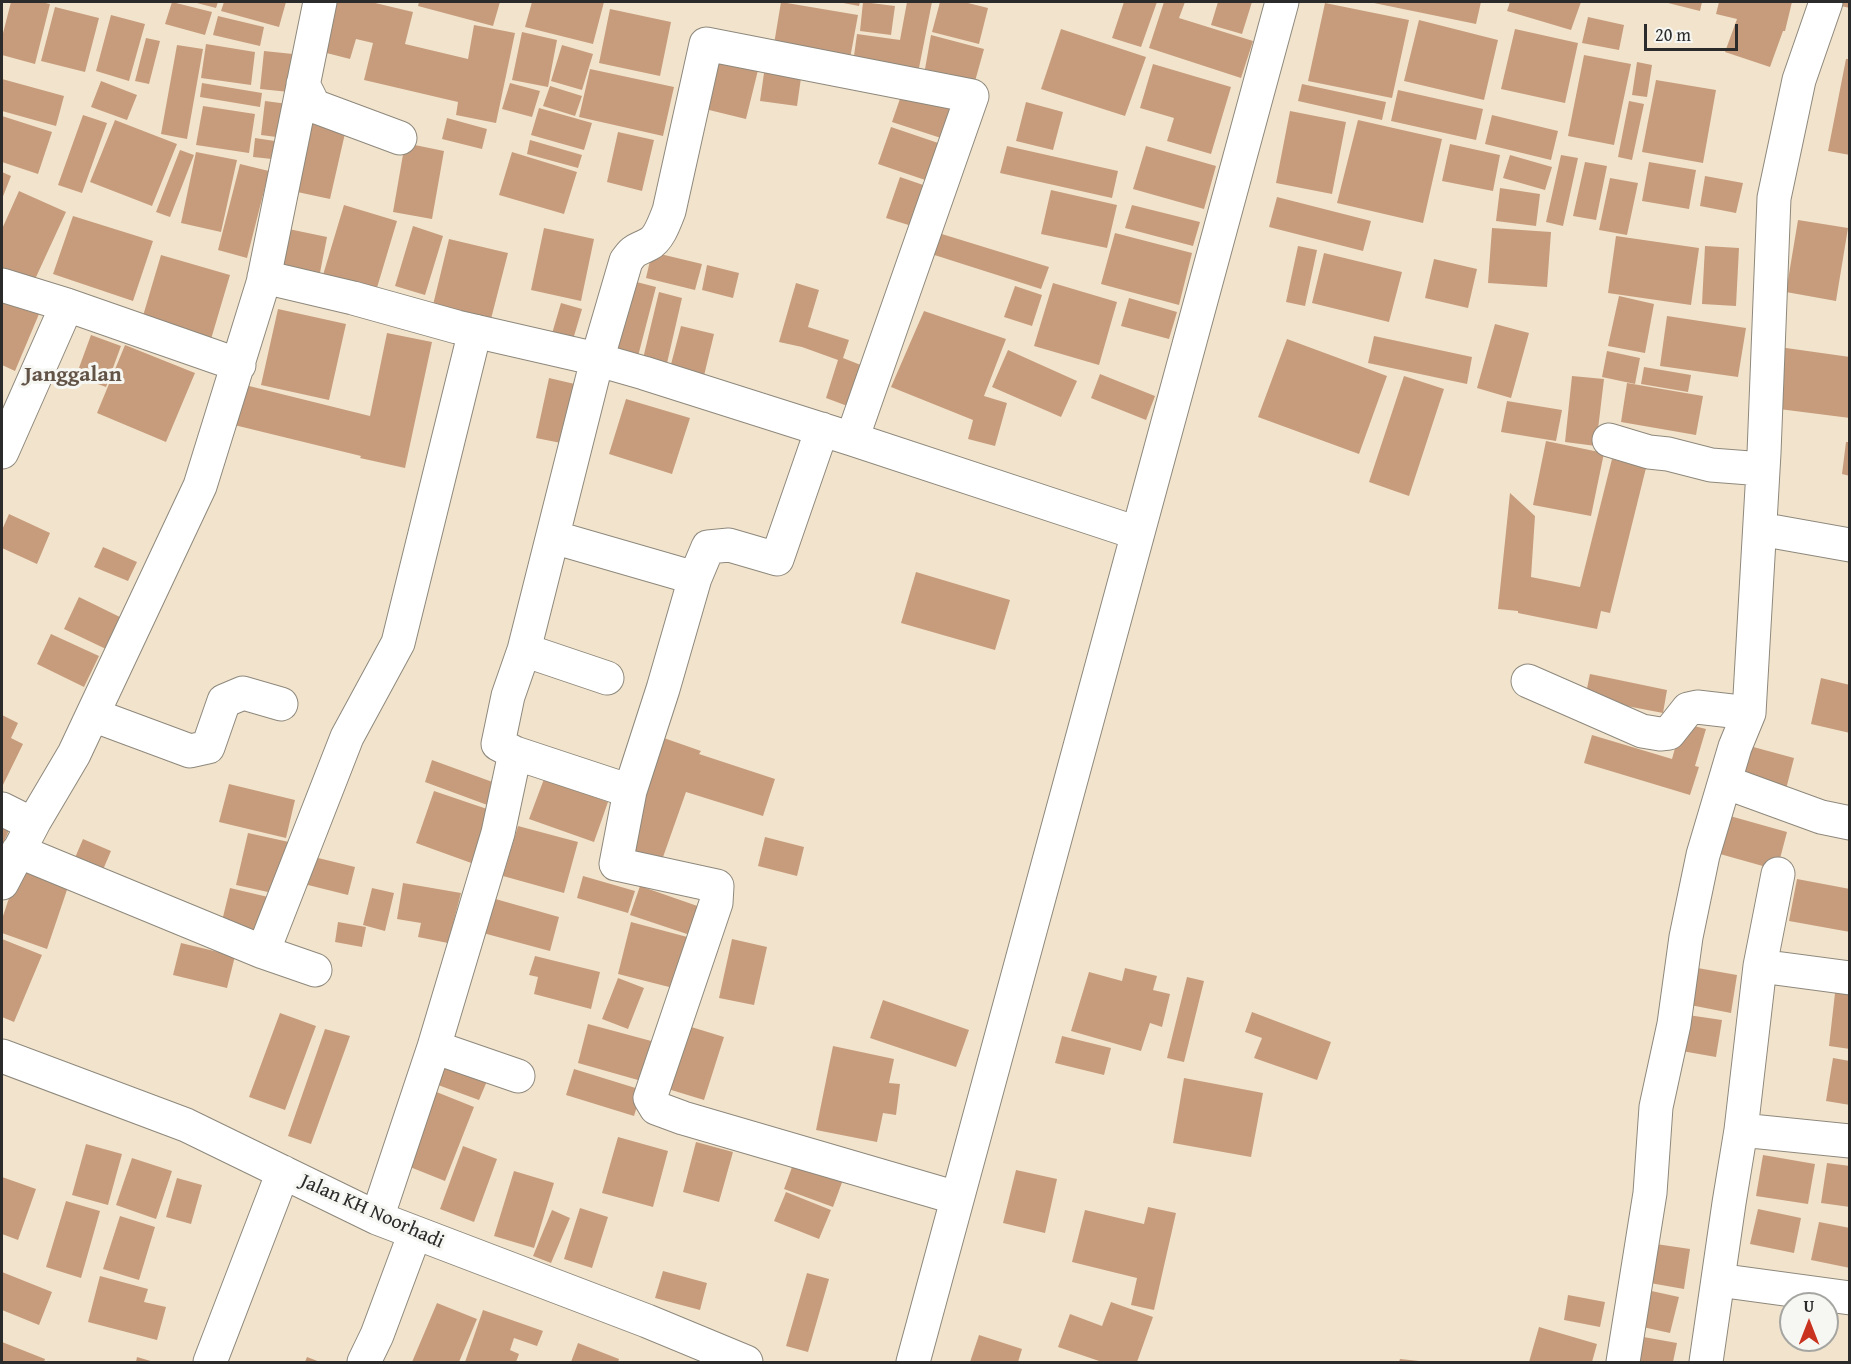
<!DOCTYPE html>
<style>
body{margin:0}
#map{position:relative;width:1851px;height:1364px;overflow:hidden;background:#f2e4cc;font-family:"Gentium Book Plus",serif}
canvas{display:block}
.frame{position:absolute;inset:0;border:3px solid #2b2b2b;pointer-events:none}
.north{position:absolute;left:1779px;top:1292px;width:60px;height:60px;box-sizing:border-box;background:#f6f6f2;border:2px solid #a5a5a2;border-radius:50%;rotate:0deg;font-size:16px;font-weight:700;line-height:24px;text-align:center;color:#2b2b2b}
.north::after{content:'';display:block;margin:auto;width:21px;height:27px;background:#c8321e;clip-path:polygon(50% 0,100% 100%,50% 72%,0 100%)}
.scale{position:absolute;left:1644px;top:24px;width:94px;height:27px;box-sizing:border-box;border:3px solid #2b2b2b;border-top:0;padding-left:8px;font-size:18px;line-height:21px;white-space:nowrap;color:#2b2b2b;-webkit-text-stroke:4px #f6f6f2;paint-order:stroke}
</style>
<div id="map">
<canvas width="1851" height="1364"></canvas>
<div class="frame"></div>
<div class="north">U</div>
<div class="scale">20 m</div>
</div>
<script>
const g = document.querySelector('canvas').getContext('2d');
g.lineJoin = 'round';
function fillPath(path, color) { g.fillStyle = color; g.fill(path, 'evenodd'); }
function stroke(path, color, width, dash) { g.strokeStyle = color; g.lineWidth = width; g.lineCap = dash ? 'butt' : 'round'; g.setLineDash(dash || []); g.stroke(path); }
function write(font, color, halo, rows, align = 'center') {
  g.font = font + ' "Gentium Book Plus",serif'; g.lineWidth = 6; g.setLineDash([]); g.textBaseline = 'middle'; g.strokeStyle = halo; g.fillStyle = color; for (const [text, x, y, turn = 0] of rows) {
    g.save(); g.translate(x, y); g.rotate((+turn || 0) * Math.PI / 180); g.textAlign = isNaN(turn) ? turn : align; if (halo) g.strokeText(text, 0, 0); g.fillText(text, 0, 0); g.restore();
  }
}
fillPath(new Path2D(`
 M 11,2 L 41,2 L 50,4 L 35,64 L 2,55 L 2,37 Z
 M 172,2 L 212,12 L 205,35 L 165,24 Z
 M 193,2 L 218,2 L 216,8 Z
 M 224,2 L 286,2 L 279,27 L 221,11 Z
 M 323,2 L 371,2 L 413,12 L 405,44 L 468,59 L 474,25 L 515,33 L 496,123 L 456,115 L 458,102 L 364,80 L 373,43 L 356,39 L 350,59 L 311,49 Z
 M 419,2 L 500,2 L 493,26 L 418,6 Z
 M 532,2 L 604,2 L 593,44 L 525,27 Z
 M 781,2 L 858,15 L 849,64 L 773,50 Z
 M 838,2 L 860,2 L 859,6 Z
 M 863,2 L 895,6 L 891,35 L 860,31 Z
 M 907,2 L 932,2 L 918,73 L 853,63 L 857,34 L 900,40 Z
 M 940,2 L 964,2 L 988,8 L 979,44 L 932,32 Z
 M 1124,2 L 1157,2 L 1141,47 L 1112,38 Z
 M 1164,2 L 1185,2 L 1179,18 L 1253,41 L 1241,78 L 1149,48 Z
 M 1218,2 L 1252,2 L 1242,34 L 1211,25 Z
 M 1369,2 L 1481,2 L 1476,24 Z
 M 1510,2 L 1581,2 L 1571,30 L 1507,11 Z
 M 1664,2 L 1702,2 L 1700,11 Z
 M 1719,2 L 1792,2 L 1785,31 L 1783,31 L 1770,67 L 1725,52 L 1737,19 L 1716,14 Z
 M 1841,2 L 1850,2 L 1850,8 L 1841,6 Z
 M 1325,3 L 1409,20 L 1392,98 L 1308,81 Z
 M 55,7 L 99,18 L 85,72 L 41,61 Z
 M 610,9 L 671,22 L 660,76 L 599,63 Z
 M 111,15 L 145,24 L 129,81 L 96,71 Z
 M 218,16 L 264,27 L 260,46 L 213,35 Z
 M 1588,17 L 1624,25 L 1619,50 L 1582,43 Z
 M 1419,20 L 1498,40 L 1484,100 L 1404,81 Z
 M 1061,29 L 1146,57 L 1125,116 L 1041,89 Z
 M 1515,29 L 1578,43 L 1565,103 L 1501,89 Z
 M 522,32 L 557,40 L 548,87 L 512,80 Z
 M 931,35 L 984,49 L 974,85 L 925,69 Z
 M 146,38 L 160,41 L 149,84 L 135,81 Z
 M 206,44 L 255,52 L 251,85 L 201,78 Z
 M 177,45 L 203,49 L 187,139 L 161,134 Z
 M 562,45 L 593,54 L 582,90 L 551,81 Z
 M 264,51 L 293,54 L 289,92 L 260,89 Z
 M 720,52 L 760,62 L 746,119 L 705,109 Z
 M 1584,55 L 1631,64 L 1614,145 L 1568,136 Z
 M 1846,59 L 1850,59 L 1850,155 L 1828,151 Z
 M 1637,62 L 1652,65 L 1647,97 L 1632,95 Z
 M 1153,64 L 1231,87 L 1211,154 L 1167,141 L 1174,118 L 1140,108 Z
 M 765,66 L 802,71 L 797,106 L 760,101 Z
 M 590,69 L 674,87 L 663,136 L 579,117 Z
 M 2,79 L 64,96 L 56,126 L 2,111 Z
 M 1656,80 L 1716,90 L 1703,163 L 1642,152 Z
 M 101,81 L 137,95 L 127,120 L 91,107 Z
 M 202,83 L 262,93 L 260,107 L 200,97 Z
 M 510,83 L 540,91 L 532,117 L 502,109 Z
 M 1302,84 L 1386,102 L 1382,120 L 1298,101 Z
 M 550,86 L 582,96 L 575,116 L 543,106 Z
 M 903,90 L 958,108 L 947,140 L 892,122 Z
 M 1398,90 L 1483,109 L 1476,140 L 1391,121 Z
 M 265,101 L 288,104 L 284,138 L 261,135 Z
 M 1629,101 L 1644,104 L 1632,160 L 1618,157 Z
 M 1026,102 L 1063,112 L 1053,150 L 1016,141 Z
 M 203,106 L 255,114 L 249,153 L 196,145 Z
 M 539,108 L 592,123 L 584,150 L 531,135 Z
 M 1290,111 L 1346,122 L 1332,194 L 1276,183 Z
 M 83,115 L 107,123 L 82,193 L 58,185 Z
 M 1492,115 L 1558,131 L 1551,160 L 1485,144 Z
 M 2,116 L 52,132 L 38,174 L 2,162 Z
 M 447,118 L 487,129 L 482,149 L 442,139 Z
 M 115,120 L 177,144 L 152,206 L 90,182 Z
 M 304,120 L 346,129 L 330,199 L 288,190 Z
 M 1358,120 L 1442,139 L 1423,223 L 1337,203 Z
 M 891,127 L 947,146 L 934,183 L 878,164 Z
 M 618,132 L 654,140 L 642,191 L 607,182 Z
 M 255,138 L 275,141 L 272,159 L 253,157 Z
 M 530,140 L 582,155 L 578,168 L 527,154 Z
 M 405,143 L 444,151 L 432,219 L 393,212 Z
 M 1450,144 L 1500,155 L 1493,191 L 1442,181 Z
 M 1007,146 L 1118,171 L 1112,198 L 1000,173 Z
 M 1146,146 L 1216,166 L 1204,209 L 1133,189 Z
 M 180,150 L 194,155 L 170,217 L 156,212 Z
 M 196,152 L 237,160 L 221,232 L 181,223 Z
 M 512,152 L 577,172 L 564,214 L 499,195 Z
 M 1510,155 L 1552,167 L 1545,190 L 1503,178 Z
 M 1561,155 L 1578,158 L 1563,226 L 1546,222 Z
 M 1585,162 L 1607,166 L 1596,220 L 1573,216 Z
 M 1649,162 L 1696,170 L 1689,209 L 1642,201 Z
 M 240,164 L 269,171 L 247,258 L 218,250 Z
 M 2,172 L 11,176 L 2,199 Z
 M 1705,176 L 1743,183 L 1736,213 L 1700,206 Z
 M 900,177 L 929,187 L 915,227 L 886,218 Z
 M 1610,178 L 1638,183 L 1627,235 L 1599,230 Z
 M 1500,188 L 1540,194 L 1536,226 L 1496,221 Z
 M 1051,190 L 1117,205 L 1107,248 L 1041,234 Z
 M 19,191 L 66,212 L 31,288 L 2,275 L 2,229 Z
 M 1277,197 L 1371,221 L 1363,251 L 1269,227 Z
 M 344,205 L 397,221 L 376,291 L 323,275 Z
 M 1132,205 L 1200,222 L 1193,246 L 1125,228 Z
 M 73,216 L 153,241 L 133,301 L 53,274 Z
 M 1798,220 L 1848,228 L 1836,301 L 1786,292 Z
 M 413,226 L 443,236 L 425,295 L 395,286 Z
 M 279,227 L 327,237 L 317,288 L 268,277 Z
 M 544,228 L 594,239 L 581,301 L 531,290 Z
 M 1492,228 L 1551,232 L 1547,287 L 1488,283 Z
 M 932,231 L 1049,267 L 1041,289 L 925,252 Z
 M 1115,233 L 1192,253 L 1179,305 L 1101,284 Z
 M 1616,236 L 1699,248 L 1691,305 L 1608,293 Z
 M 449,239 L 508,253 L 491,319 L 433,305 Z
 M 1298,246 L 1317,250 L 1305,306 L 1286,302 Z
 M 1705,246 L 1739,248 L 1736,306 L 1702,304 Z
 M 652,252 L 702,264 L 695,290 L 646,278 Z
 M 1324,253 L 1402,272 L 1389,322 L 1312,303 Z
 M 161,255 L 230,275 L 209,346 L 140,326 Z
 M 1434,259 L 1477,269 L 1468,308 L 1425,298 Z
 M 707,265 L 739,273 L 733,298 L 702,290 Z
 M 625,279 L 656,287 L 636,364 L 605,357 Z
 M 796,283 L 819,290 L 808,327 L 849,340 L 843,358 L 871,369 L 858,410 L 826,398 L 838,360 L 802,347 L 779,342 Z
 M 1053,283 L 1117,302 L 1099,365 L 1034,346 Z
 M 1015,286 L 1042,295 L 1032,326 L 1004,317 Z
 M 659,292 L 682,298 L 665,372 L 641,367 Z
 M 1619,296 L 1654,304 L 1645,353 L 1608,346 Z
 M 1129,298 L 1177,312 L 1169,339 L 1121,326 Z
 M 2,299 L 39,314 L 15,371 L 2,365 Z
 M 561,303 L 582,309 L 572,343 L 551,337 Z
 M 278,309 L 346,324 L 329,400 L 261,385 Z
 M 924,311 L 1006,339 L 984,396 L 1007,403 L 995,446 L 968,439 L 973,420 L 891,387 Z
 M 1667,316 L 1746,328 L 1738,377 L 1660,366 Z
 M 1495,324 L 1529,333 L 1511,398 L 1477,388 Z
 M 681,326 L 714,334 L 703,380 L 669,372 Z
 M 387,333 L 432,342 L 405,468 L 360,458 L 361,456 L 222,422 L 233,382 L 370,416 Z
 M 91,335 L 121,346 L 106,387 L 76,376 Z
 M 1374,336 L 1472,357 L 1467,384 L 1368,363 Z
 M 1287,339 L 1387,376 L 1359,454 L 1258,417 Z
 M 125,345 L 195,373 L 166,442 L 97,413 Z
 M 1779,347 L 1850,357 L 1850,418 L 1771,408 Z
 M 1008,350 L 1077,381 L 1061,417 L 992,387 Z
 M 1607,351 L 1640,358 L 1635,384 L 1602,377 Z
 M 1644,367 L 1691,375 L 1688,392 L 1641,384 Z
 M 1100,374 L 1155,396 L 1146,420 L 1091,398 Z
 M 1404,376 L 1444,389 L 1409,496 L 1369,482 Z
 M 1572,376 L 1604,379 L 1596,446 L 1565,442 Z
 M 549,378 L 579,385 L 566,444 L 536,438 Z
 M 1627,383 L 1703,396 L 1696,435 L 1621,422 Z
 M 626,399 L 690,418 L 672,474 L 609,454 Z
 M 1507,401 L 1562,410 L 1556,441 L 1501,432 Z
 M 1546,441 L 1604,453 L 1591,516 L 1533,505 Z
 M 1846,442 L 1850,442 L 1850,476 L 1842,474 Z
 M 1612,459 L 1646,468 L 1610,613 L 1601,611 L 1597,629 L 1518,613 L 1518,611 L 1498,609 L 1510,493 L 1535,516 L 1531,577 L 1580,587 Z
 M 9,514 L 50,533 L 37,564 L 2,548 L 2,530 Z
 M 103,547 L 137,562 L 128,581 L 94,567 Z
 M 916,572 L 1010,600 L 995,650 L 901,623 Z
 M 79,597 L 124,619 L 108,650 L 64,629 Z
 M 51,634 L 99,656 L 84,687 L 37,664 Z
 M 1590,674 L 1667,690 L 1663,713 L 1585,698 Z
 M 1821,678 L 1850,685 L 1850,733 L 1811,724 Z
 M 2,715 L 18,723 L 11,738 L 23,744 L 2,787 Z
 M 1682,723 L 1706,729 L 1695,766 L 1699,767 L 1690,795 L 1584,763 L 1592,735 L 1672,759 Z
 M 661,737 L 701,751 L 699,754 L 775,779 L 763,816 L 686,792 L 662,860 L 622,847 Z
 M 1746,745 L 1794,758 L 1784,797 L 1735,783 Z
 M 432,760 L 498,784 L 490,806 L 425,782 Z
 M 544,779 L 608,802 L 594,842 L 529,819 Z
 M 229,784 L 295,800 L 286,838 L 219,822 Z
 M 434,791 L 490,810 L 474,864 L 416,843 Z
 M 2,814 L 14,819 L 2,846 Z
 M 1730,816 L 1787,832 L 1777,870 L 1720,854 Z
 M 518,826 L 578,842 L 564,893 L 503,876 Z
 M 248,833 L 289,842 L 277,894 L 236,885 Z
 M 765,837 L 804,847 L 797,876 L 758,866 Z
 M 83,839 L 111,851 L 99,879 L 71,867 Z
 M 310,856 L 355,867 L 348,895 L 304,884 Z
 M 21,862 L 71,878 L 47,949 L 2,933 L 2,919 Z
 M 583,876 L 635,891 L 628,913 L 577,898 Z
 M 1797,879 L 1850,889 L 1850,932 L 1789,921 Z
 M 403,883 L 461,893 L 448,943 L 418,937 L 421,923 L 397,919 Z
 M 640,886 L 706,909 L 696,937 L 630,915 Z
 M 230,888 L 268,897 L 260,931 L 222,921 Z
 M 372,888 L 394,893 L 385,931 L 363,925 Z
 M 492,898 L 559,917 L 550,951 L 483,933 Z
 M 338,922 L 366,927 L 362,947 L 335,942 Z
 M 631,922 L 691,938 L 677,989 L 618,974 Z
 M 2,939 L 42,955 L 14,1022 L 2,1017 Z
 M 732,939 L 767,947 L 754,1005 L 719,998 Z
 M 181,943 L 235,956 L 227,988 L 173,975 Z
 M 535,956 L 600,972 L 591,1009 L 534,994 L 538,977 L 529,975 Z
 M 1692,967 L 1737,975 L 1731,1013 L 1685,1004 Z
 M 1125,968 L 1157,976 L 1153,990 L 1170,994 L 1162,1027 L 1150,1023 L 1141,1051 L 1071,1031 L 1089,972 L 1122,981 Z
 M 1187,977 L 1204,981 L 1184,1062 L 1167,1058 Z
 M 618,978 L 644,988 L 628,1029 L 602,1019 Z
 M 1835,993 L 1850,994 L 1850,1049 L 1829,1046 Z
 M 883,1000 L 969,1030 L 956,1067 L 870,1038 Z
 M 1252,1012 L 1331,1042 L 1317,1080 L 1254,1058 L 1262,1038 L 1245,1032 Z
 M 280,1013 L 316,1026 L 285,1110 L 249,1097 Z
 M 1681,1014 L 1722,1020 L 1716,1057 L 1676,1050 Z
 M 588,1024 L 655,1042 L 645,1082 L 578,1063 Z
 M 688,1026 L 724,1037 L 704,1100 L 668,1089 Z
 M 325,1029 L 350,1036 L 311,1144 L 288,1136 Z
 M 1062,1036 L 1111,1048 L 1104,1075 L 1055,1063 Z
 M 833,1046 L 894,1059 L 889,1083 L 900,1084 L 896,1115 L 883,1113 L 877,1142 L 816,1130 Z
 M 1833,1058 L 1850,1061 L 1850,1105 L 1826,1101 Z
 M 447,1063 L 490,1074 L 479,1100 L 438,1085 Z
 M 574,1069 L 642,1090 L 634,1116 L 566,1095 Z
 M 1184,1078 L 1263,1093 L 1251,1157 L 1173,1143 Z
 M 434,1091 L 474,1107 L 445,1181 L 405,1165 Z
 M 618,1137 L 668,1151 L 653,1207 L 602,1193 Z
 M 696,1142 L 733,1152 L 719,1202 L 683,1192 Z
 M 86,1144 L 122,1154 L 108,1205 L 72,1195 Z
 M 463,1146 L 497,1159 L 474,1222 L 440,1209 Z
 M 1763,1155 L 1815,1164 L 1808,1204 L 1756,1196 Z
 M 132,1158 L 172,1171 L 156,1219 L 116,1205 Z
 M 795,1159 L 844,1177 L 833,1207 L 784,1189 Z
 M 1827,1163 L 1850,1166 L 1850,1207 L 1821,1203 Z
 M 1016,1170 L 1057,1179 L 1045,1233 L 1003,1223 Z
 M 514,1171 L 554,1183 L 534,1248 L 494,1236 Z
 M 2,1177 L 36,1189 L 18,1240 L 2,1234 Z
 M 177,1178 L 202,1185 L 191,1224 L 166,1217 Z
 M 786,1192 L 831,1210 L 819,1239 L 774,1221 Z
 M 66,1201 L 100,1211 L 81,1278 L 46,1267 Z
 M 1148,1207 L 1176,1213 L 1154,1310 L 1131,1305 L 1137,1278 L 1072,1262 L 1085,1210 L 1144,1224 Z
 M 580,1208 L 608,1217 L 592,1268 L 564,1259 Z
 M 1758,1209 L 1801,1218 L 1794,1253 L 1750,1244 Z
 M 552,1210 L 570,1218 L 551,1263 L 533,1256 Z
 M 120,1216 L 155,1227 L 139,1280 L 103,1269 Z
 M 1819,1222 L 1850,1228 L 1850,1268 L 1811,1260 Z
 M 1656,1244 L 1690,1249 L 1684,1289 L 1650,1283 Z
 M 663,1271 L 707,1283 L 700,1310 L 655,1298 Z
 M 2,1272 L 52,1292 L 39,1325 L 2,1310 Z
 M 807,1273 L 829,1279 L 808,1352 L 786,1346 Z
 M 100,1276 L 148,1289 L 144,1302 L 166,1307 L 157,1340 L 88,1322 Z
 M 1647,1290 L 1679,1297 L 1670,1333 L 1638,1326 Z
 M 1568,1295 L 1605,1302 L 1600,1327 L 1564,1320 Z
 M 1111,1302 L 1153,1317 L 1137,1362 L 1102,1362 L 1058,1347 L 1070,1314 L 1102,1326 Z
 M 437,1303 L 477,1319 L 459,1362 L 412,1362 Z
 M 483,1310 L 543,1331 L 537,1346 L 514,1338 L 510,1350 L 519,1354 L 516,1362 L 465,1362 Z
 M 1539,1327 L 1597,1344 L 1592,1362 L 1529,1362 Z
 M 979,1335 L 1022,1349 L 1018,1362 L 970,1362 Z
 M 1638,1336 L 1677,1343 L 1673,1362 L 1634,1362 Z
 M 2,1342 L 45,1359 L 44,1362 L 2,1362 Z
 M 578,1343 L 619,1359 L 618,1362 L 571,1362 Z
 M 137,1357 L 154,1362 L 136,1362 Z
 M 307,1357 L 320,1362 L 305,1362 Z
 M 1400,1359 L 1419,1361 L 1419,1362 L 1399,1362 Z`), '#c79c7c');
const minor = new Path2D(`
 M 303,84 L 314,106 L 400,138
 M 264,277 L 353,298 L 457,327 L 588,357 L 644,373 L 852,439 L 1137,533
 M 2,285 L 67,305 L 239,365
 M 822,429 L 777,559 L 729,545 L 708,547 L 695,578 L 663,689 L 630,791 L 616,864 L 717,886 L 716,903 L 650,1098 L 656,1108 L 683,1118 L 957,1198
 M 1609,440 L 1649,452 L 1668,454 L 1711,465 L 1763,469
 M 2,452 L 67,305
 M 1760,529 L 1850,545
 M 553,537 L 695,578
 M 524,650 L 607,678
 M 1528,681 L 1642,731 L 1660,734 L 1669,733 L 1688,709 L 1697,707 L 1749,713
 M 93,715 L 190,751 L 208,747 L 224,701 L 243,693 L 281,704
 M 515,753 L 630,791
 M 1725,782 L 1821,817 L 1850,823
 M 2,809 L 32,824
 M 18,851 L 263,952 L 315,970
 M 2,883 L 35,820 L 74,754 L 200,486 L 263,283 L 320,2
 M 263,952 L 347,737 L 398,643 L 475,331
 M 1760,966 L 1850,978
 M 434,1047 L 518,1076
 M 2,1056 L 186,1125 L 377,1218 L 647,1321 L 746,1362
 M 1741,1130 L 1850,1141
 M 377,1218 L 434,1047 L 498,833 L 515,753 L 498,744 L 508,696 L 524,650 L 597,360 L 626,261 C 635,248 636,251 649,244 C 659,239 665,221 669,211 L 706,44 L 972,96 L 852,439
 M 1718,1280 L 1850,1298
 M 210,1362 L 283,1172
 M 364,1362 L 377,1335 L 415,1233
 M 913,1362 L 1282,2
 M 1623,1362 L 1650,1193 L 1656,1107 L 1674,1024 L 1686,937 L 1703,855 L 1735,747 L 1749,713 L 1764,453 L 1774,198 L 1799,80 L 1826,2
 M 1706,1362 L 1729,1203 L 1741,1130 L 1760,966 L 1778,874`);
stroke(minor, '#8e887c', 35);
stroke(minor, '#fff', 33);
write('20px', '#2b2b2b', '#f6f6f2', [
 ["Jalan KH Noorhadi",372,1212,24]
]);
write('bold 22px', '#625347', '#f6f6f2', [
 ["Janggalan",73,375]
]);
</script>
